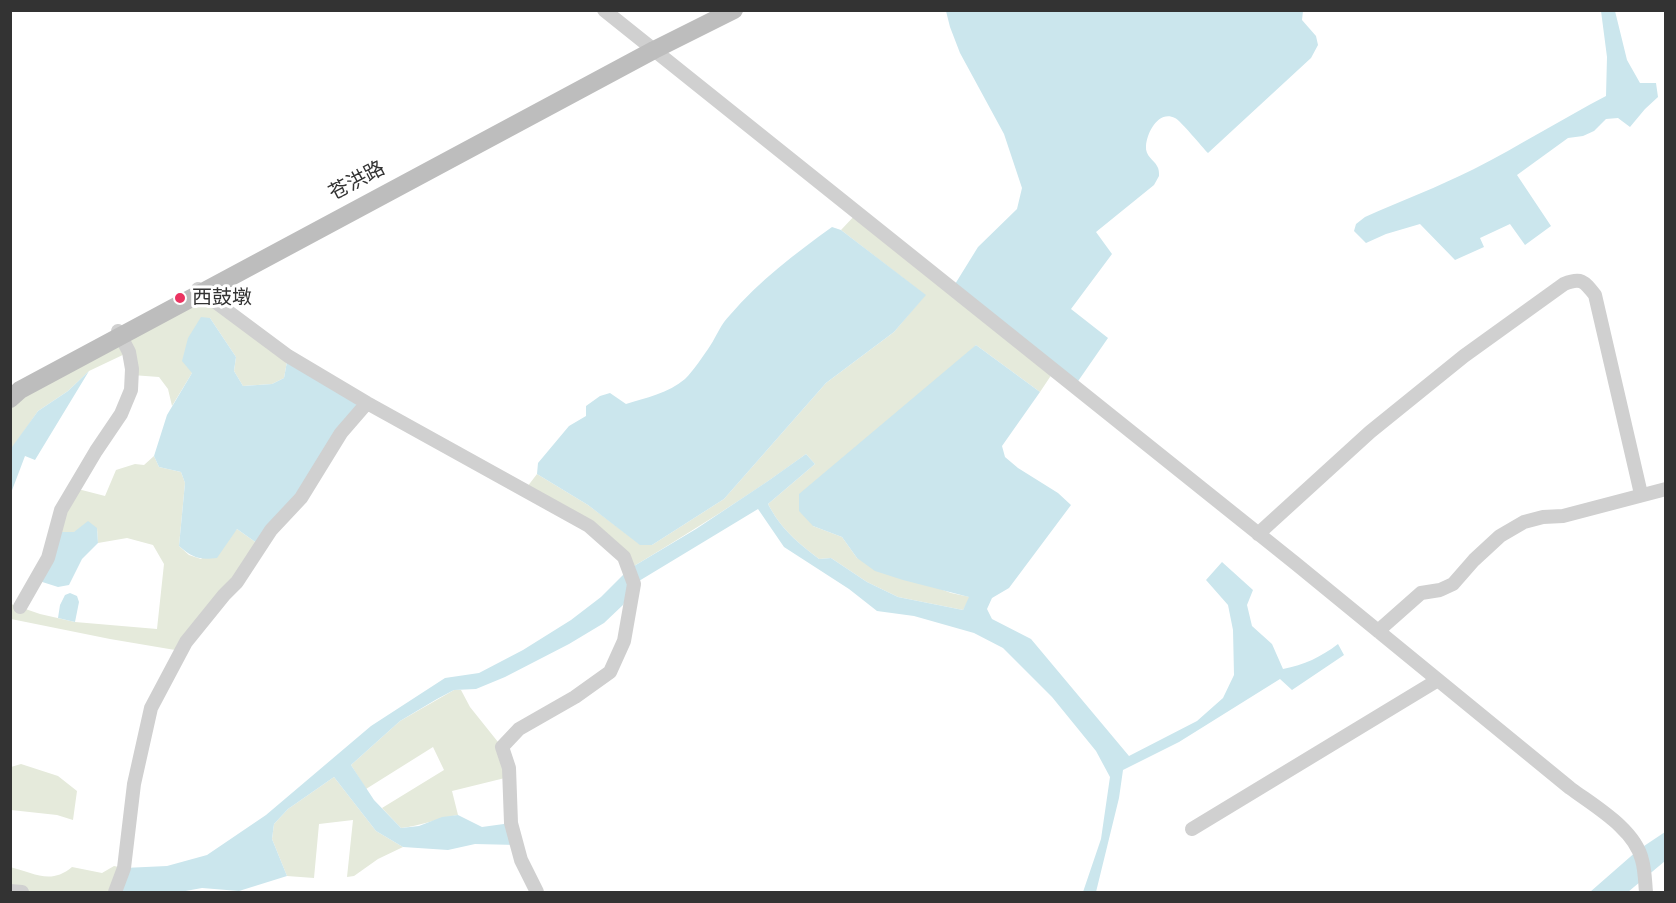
<!DOCTYPE html>
<meta charset="utf-8">
<style>
body{margin:0}
#map{position:relative;width:1676px;height:903px;overflow:hidden;background:#fff;font-family:Cabin,sans-serif}
canvas{display:block}
.frame{position:absolute;inset:0;border:12px solid #333;pointer-events:none}
</style>
<div id="map">
<canvas width="1676" height="903"></canvas>
<div class="frame"></div>
</div>
<script>
const g = document.querySelector('canvas').getContext('2d');
g.lineJoin = 'round';
function fillPath(path, color) { g.fillStyle = color; g.fill(path, 'evenodd'); }
function stroke(path, color, width, dash) { g.strokeStyle = color; g.lineWidth = width; g.lineCap = dash ? 'butt' : 'round'; g.setLineDash(dash || []); g.stroke(path); }
function write(font, color, halo, rows, align = 'center') {
  g.font = font + ' Cabin,"Noto Sans SC",sans-serif'; g.lineWidth = 6; g.setLineDash([]); g.textBaseline = 'middle'; g.strokeStyle = halo; g.fillStyle = color; for (const [text, x, y, turn = 0] of rows) {
    g.save(); g.translate(x, y); g.rotate((+turn || 0) * Math.PI / 180); g.textAlign = isNaN(turn) ? turn : align; if (halo) g.strokeText(text, 0, 0); g.fillText(text, 0, 0); g.restore();
  }
}
fillPath(new Path2D(`
 M 857,213 L 1054,371 L 1040,392 L 976,345 L 813,526 L 842,537 L 857,558 L 951,593 L 970,597 L 963,610 L 898,597 L 867,582 L 831,558 L 819,559 C 797,542 781,529 768,504 L 815,464 L 806,454 C 749,496 689,533 629,569 L 624,557 L 524,491 L 537,474 L 588,505 L 640,544 L 652,545 L 724,499 L 826,383 L 894,332 L 925,295 L 841,230 Z
 M 198,289 L 288,356 L 284,378 L 272,384 L 243,386 L 234,371 L 236,357 L 210,318 L 192,373 L 172,406 L 168,389 L 159,377 L 132,375 L 129,352 L 89,371 L 68,391 L 38,411 L 11,450 L 11,393 Z
 M 154,456 L 159,467 L 181,472 L 185,483 L 179,546 L 189,555 L 201,559 L 237,529 L 261,546 L 181,651 L 110,639 L 11,619 L 11,604 L 40,614 L 75,622 L 157,629 L 164,564 L 153,545 L 127,538 L 98,543 L 97,528 L 74,532 L 55,532 L 74,488 L 105,496 L 116,470 L 135,464 L 144,465 Z
 M 454,690 L 461,690 L 470,707 L 502,747 L 509,777 L 452,791 L 458,815 C 438,818 421,826 401,828 L 382,808 L 444,770 L 433,747 L 366,789 L 351,765 L 400,721 Z
 M 21,764 L 58,776 L 77,791 L 73,820 L 57,815 L 11,810 L 11,767 Z
 M 334,777 L 376,831 L 403,847 L 378,859 L 354,876 L 347,877 L 353,820 L 319,824 L 314,878 L 287,876 L 272,839 L 274,824 L 288,809 Z
 M 114,866 L 124,868 L 115,892 L 22,892 L 11,891 L 10,867 C 34,873 51,885 72,867 L 102,873 Z`), '#e5eadb');
fillPath(new Path2D(`
 M 946,11 L 1303,11 L 1302,20 L 1316,36 L 1318,45 L 1311,58 L 1208,153 C 1202,147 1181,121 1175,118 C 1158,110 1147,133 1146,146 C 1145,156 1154,160 1157,166 C 1159,169 1159,172 1159,176 L 1154,185 L 1096,232 L 1112,254 L 1071,309 L 1108,338 L 1074,387 L 952,289 L 978,247 L 1017,209 L 1022,188 L 1004,134 L 960,53 L 950,27 Z
 M 1601,11 L 1615,11 L 1627,60 L 1640,83 L 1656,83 L 1658,97 L 1645,109 L 1630,127 L 1618,118 L 1606,119 L 1594,131 L 1583,136 L 1568,138 L 1517,175 L 1551,226 L 1525,245 L 1510,224 L 1480,238 L 1484,247 L 1455,260 L 1420,224 L 1386,234 L 1366,243 L 1354,231 L 1356,224 L 1365,217 C 1401,201 1438,187 1474,169 C 1519,146 1562,119 1606,96 L 1607,57 Z
 M 832,227 L 841,230 L 926,295 L 894,332 L 826,383 L 724,499 L 652,545 L 640,545 L 588,505 L 537,474 L 538,463 L 569,426 L 586,416 L 586,406 L 600,396 L 610,393 L 626,404 C 645,398 669,393 685,379 C 693,371 704,355 710,346 C 717,335 721,324 730,315 C 759,281 796,253 832,227 Z
 M 201,317 L 210,318 L 236,357 L 234,371 L 243,386 L 272,384 L 284,378 L 288,356 L 367,403 L 261,546 L 237,529 L 217,558 C 199,560 193,558 179,546 L 185,483 L 181,472 L 159,467 L 154,456 L 167,415 L 192,373 L 182,361 L 188,338 Z
 M 976,345 L 1040,392 L 1002,446 L 1005,457 L 1018,468 L 1058,493 L 1071,505 L 1009,588 L 992,598 L 987,609 L 992,619 L 1031,639 L 1129,756 L 1197,721 L 1223,698 L 1234,675 L 1233,630 L 1228,605 L 1206,580 L 1222,562 L 1253,590 L 1247,605 L 1252,626 L 1272,644 L 1283,669 C 1304,665 1321,657 1338,644 L 1344,655 L 1292,690 L 1280,679 L 1179,742 L 1123,770 L 1119,798 L 1096,892 L 1083,892 L 1101,839 L 1110,777 L 1096,751 L 1052,697 L 1003,648 L 974,633 L 914,616 L 877,611 L 849,589 L 784,547 L 758,509 L 634,584 L 623,605 L 604,623 L 569,644 L 505,677 L 476,689 L 454,690 L 437,699 L 400,721 L 351,765 L 374,800 L 401,828 L 419,826 L 442,817 L 458,815 L 482,827 L 511,823 L 517,845 L 475,844 L 448,850 L 403,847 L 376,831 L 334,777 L 288,809 L 274,824 L 272,839 L 287,876 L 239,891 L 202,888 L 180,892 L 116,892 L 124,868 L 167,866 L 207,855 L 266,815 L 371,726 L 445,678 L 479,673 L 523,650 L 571,620 L 601,597 L 629,569 L 696,529 L 768,481 L 806,454 L 815,464 L 768,504 C 781,529 797,542 819,559 L 831,558 L 867,582 L 898,597 L 963,610 L 969,597 L 903,580 L 875,571 L 857,558 L 842,537 L 813,526 L 799,511 L 799,494 Z
 M 89,371 L 35,460 L 25,456 L 11,493 L 10,450 L 12,447 L 38,411 L 68,391 Z
 M 88,521 L 97,528 L 98,543 L 82,559 L 69,585 L 58,587 L 36,580 L 55,532 L 74,532 Z
 M 70,593 L 77,596 L 79,602 L 75,622 L 58,618 L 60,605 L 65,595 Z
 M 1665,832 L 1665,861 L 1628,892 L 1590,892 L 1638,850 Z`), '#cbe6ed');
stroke(new Path2D(`
 M 604,10 L 1295,563 L 1570,788 C 1594,806 1635,829 1642,860 C 1645,870 1645,882 1646,892
 M 198,289 L 288,356 L 367,403 L 589,526 L 624,557 L 634,584 L 624,641 L 610,672 L 575,697 L 519,729 L 502,747 L 509,768 L 511,823 L 521,860 L 537,892
 M 1258,534 L 1370,432 L 1464,356 L 1564,284 C 1581,277 1584,281 1595,295 L 1641,494
 M 20,607 L 48,558 L 61,510 L 96,451 L 121,414 L 131,390 L 132,369 L 129,352 L 118,331
 M 1378,631 L 1421,593 L 1440,590 L 1453,584 L 1474,560 L 1500,536 L 1524,522 L 1543,517 L 1563,516 L 1666,489
 M 1192,829 L 1438,680
 M 10,891 L 22,892
 M 115,892 L 124,868 L 134,784 L 151,708 L 186,642 L 224,595 L 237,582 L 271,530 L 301,498 L 341,433 L 367,403`), '#d0d0d0', 14);
stroke(new Path2D(`
 M 10,399 L 20,390 L 654,50 L 734,10`), '#bdbdbd', 18);
for (const [x, y, r, color] of [
 [180,298,6,"#eb3461"]
]) { const dot = new Path2D(); dot.arc(x, y, r, 0, 2 * Math.PI); g.fillStyle = color; g.fill(dot); stroke(dot, '#fff', 2); }
write('20px', '#333', '#fff', [
 ["苍洪路",357,181,-28]
]);
write('20px', '#333', '#fff', [
 ["西鼓墩",192,298]
], 'left');
</script>
